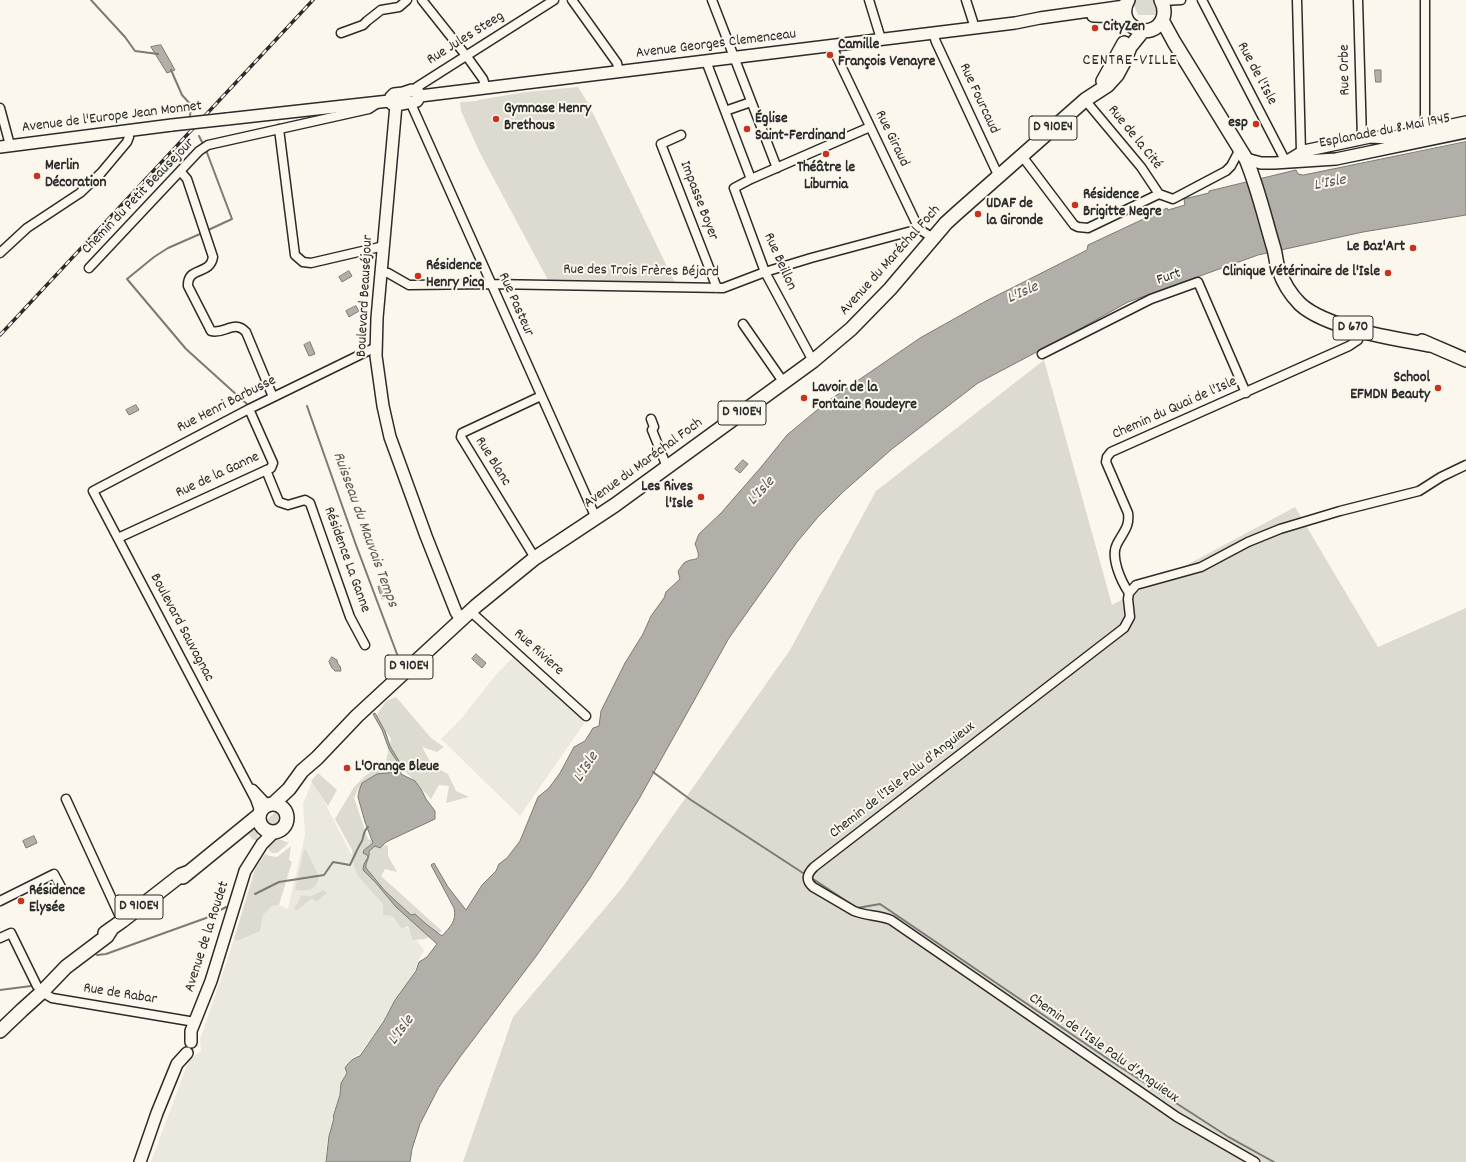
<!DOCTYPE html>
<meta charset="utf-8">
<style>
body{margin:0}
canvas{display:block;background:#fbf7ec}
</style>
<canvas width="1466" height="1162"></canvas>
<script>
const g = document.querySelector('canvas').getContext('2d');
g.lineJoin = 'round';
function fillPath(path, color) { g.fillStyle = color; g.fill(path, 'evenodd'); }
function stroke(path, color, width, dash) { g.strokeStyle = color; g.lineWidth = width; g.lineCap = dash ? 'butt' : 'round'; g.setLineDash(dash || []); g.stroke(path); }
function write(font, color, halo, rows, align = 'center') {
  g.font = font + ' Dekko,sans-serif'; g.lineWidth = 4; g.setLineDash([]); g.textBaseline = 'middle'; g.strokeStyle = halo; g.fillStyle = color; for (const [text, x, y, turn = 0] of rows) {
    g.save(); g.translate(x, y); g.rotate((+turn || 0) * Math.PI / 180); g.textAlign = isNaN(turn) ? turn : align; if (halo) g.strokeText(text, 0, 0); g.fillText(text, 0, 0); g.restore();
  }
}
fillPath(new Path2D(`
 M 515,655 L 587,719 L 520,816 L 441,739 L 462,718 L 494,677 Z
 M 312,782 L 323,799 L 350,852 L 424,950 L 418,961 L 415,971 L 395,999 L 383,1021 L 359,1055 L 354,1057 L 344,1068 L 346,1073 L 340,1083 L 340,1094 L 332,1117 L 333,1118 L 328,1136 L 325,1162 L 151,1162 L 189,1060 L 201,1051 L 200,1039 L 228,958 L 234,939 L 237,941 L 260,931 L 263,915 L 272,906 L 279,905 L 288,909 L 305,835 L 303,804 Z`), '#ebe8de');
fillPath(new Path2D(`
 M 1135,0 L 1155,0 L 1158,8 L 1155,15 L 1138,15 L 1133,3 Z
 M 578,87 L 588,103 L 675,283 L 549,282 L 480,153 L 461,111 L 460,102 L 477,101 L 478,100 L 526,92 Z
 M 1044,360 L 1112,605 L 1295,507 L 1378,647 L 1466,608 L 1466,1162 L 463,1162 L 513,1017 L 622,888 L 790,650 L 876,491 Z
 M 396,697 L 431,738 L 444,747 L 437,752 L 422,747 L 432,765 L 448,774 L 456,791 L 469,797 L 446,803 L 449,786 L 439,785 L 431,799 L 405,771 L 379,775 L 358,789 L 354,798 L 368,839 L 388,846 L 388,856 L 397,872 L 385,869 L 381,876 L 442,931 L 425,939 L 413,940 L 408,926 L 401,928 L 393,916 L 383,915 L 383,904 L 358,876 L 354,866 L 352,850 L 335,819 L 354,787 L 365,776 L 386,761 L 391,739 L 376,716 L 386,701 Z
 M 318,773 L 337,790 L 328,806 L 311,781 Z
 M 277,811 L 280,819 L 279,822 L 274,826 L 267,824 L 265,821 Z
 M 255,830 L 258,834 L 257,841 L 252,839 L 247,832 Z
 M 274,839 L 279,839 L 289,843 L 277,853 C 272,853 269,853 268,847 Z
 M 291,846 L 289,860 L 292,862 L 279,905 L 272,906 L 263,915 L 260,931 L 237,941 L 234,939 L 255,869 L 265,854 L 270,856 L 277,857 Z
 M 304,850 L 306,850 L 319,877 C 316,891 307,891 295,890 Z
 M 323,890 L 327,893 L 316,902 L 312,898 L 296,911 L 294,908 L 298,903 L 301,896 C 303,895 305,896 307,896 C 313,897 318,893 323,890 Z`), '#dddad0');
const water = new Path2D(`
 M 161,45 L 175,70 L 167,73 L 151,47 Z
 M 1375,70 L 1381,70 L 1381,82 L 1376,82 Z
 M 1466,142 L 1466,215 L 1363,232 L 1258,255 L 1128,302 L 1067,336 L 978,383 L 892,449 L 843,492 L 818,517 L 797,542 L 729,638 L 639,799 L 590,878 L 537,955 L 460,1057 L 439,1087 L 420,1124 L 412,1149 L 410,1162 L 326,1162 L 329,1136 L 334,1118 L 333,1117 L 340,1095 L 341,1083 L 347,1073 L 345,1068 C 349,1062 353,1058 360,1056 L 384,1021 L 395,1000 L 416,971 L 419,962 L 427,957 L 437,944 L 396,907 L 376,883 L 363,870 L 364,864 L 368,857 L 367,855 L 363,853 L 364,850 L 373,843 L 365,822 L 358,797 L 359,791 L 362,783 L 377,774 L 396,772 L 398,767 L 397,761 L 389,749 L 382,730 L 373,714 L 375,713 L 385,731 L 390,746 L 399,761 L 401,774 L 415,781 L 421,789 L 426,799 L 435,811 L 435,819 L 386,842 L 380,848 L 375,846 L 369,851 C 370,859 365,862 366,868 L 385,891 L 411,915 L 415,914 L 426,924 L 442,936 C 450,927 457,921 454,908 L 431,865 L 434,863 L 448,887 L 466,910 L 482,885 L 496,871 L 499,864 L 507,858 L 520,841 L 538,797 L 549,788 L 560,773 L 574,747 L 585,741 L 593,728 L 599,726 L 601,711 L 625,663 L 643,634 L 651,616 L 664,598 L 666,592 L 680,579 L 678,571 C 680,569 682,565 684,563 C 693,556 704,565 695,544 L 699,534 L 721,513 L 762,466 L 787,435 L 828,401 L 920,338 L 986,301 L 1087,250 L 1088,245 L 1167,208 L 1168,210 L 1185,205 L 1184,199 L 1209,193 L 1209,191 L 1296,170 L 1298,174 L 1303,175 Z
 M 349,271 L 352,276 L 342,282 L 339,277 Z
 M 356,306 L 359,311 L 349,317 L 346,311 Z
 M 310,342 L 315,354 L 309,356 L 304,345 Z
 M 136,405 L 139,410 L 129,415 L 126,410 Z
 M 743,460 L 748,464 L 740,473 L 735,469 Z
 M 383,585 L 388,596 L 382,599 L 378,587 Z
 M 476,654 L 486,663 L 482,668 L 472,659 Z
 M 332,657 L 337,660 L 338,664 L 340,666 L 341,671 L 335,671 L 332,668 L 329,662 Z
 M 34,836 L 37,843 L 26,848 L 23,841 Z`);
fillPath(water, '#b1afa7');
stroke(water, '#7b7a75', 1);
stroke(new Path2D(`
 M 91,0 L 125,37 L 135,51 L 158,54
 M 171,70 L 182,95 L 191,105 L 190,116
 M 199,136 L 203,144
 M 206,150 L 232,219 L 206,231
 M 200,234 L 168,248 L 154,257 L 127,279 L 186,349 L 248,405
 M 307,406 L 356,545 L 400,662
 M 653,772 L 691,800 L 803,873
 M 813,879 L 857,908 L 880,904 L 1111,1061 L 1227,1136 L 1274,1162
 M 255,894 L 279,882 L 324,875 L 333,862 L 350,865 C 354,857 357,849 362,841 C 364,836 363,831 368,827
 M 97,955 L 106,954 L 206,918 L 226,907
 M 0,990 L 31,986`), '#7b7a75', 2);
const street = new Path2D(`
 M 422,0 L 468,58 L 483,79 L 486,88
 M 572,0 L 617,63 L 619,72
 M 712,0 L 777,168
 M 869,0 L 881,39
 M 966,0 L 975,28
 M 1202,0 L 1286,162
 M 1297,0 L 1301,152
 M 1358,0 L 1362,139
 M 1425,0 L 1425,121 L 1430,130
 M 1162,1 L 1181,0
 M 341,33 L 363,25 L 367,21 L 381,10 L 399,7 L 407,0
 M 933,33 L 936,42 L 999,177
 M 833,45 L 835,53 L 919,229 L 933,238
 M 706,61 L 751,179
 M 415,91 L 417,87 L 554,0
 M 1085,100 L 1141,167 L 1159,194
 M 409,103 L 412,106 L 596,518
 M 0,108 L 10,145
 M 725,111 L 751,102
 M 279,129 L 295,255 L 303,262 L 311,263 L 384,246
 M 681,135 L 661,144 L 717,288
 M 1022,156 L 1074,225 L 1078,227 L 1088,228 L 1159,194
 M 181,172 L 187,179 L 213,257 C 210,276 187,266 188,286 L 211,331 C 224,335 234,319 246,332 L 273,397
 M 1159,194 L 1173,199 L 1226,171 L 1231,166 L 1240,149
 M 0,253 L 27,228 L 80,193 L 101,173 L 127,142 L 129,137 L 128,131
 M 89,268 L 199,151 L 208,145 L 369,109 L 378,103
 M 381,272 L 388,273 L 409,285 L 490,284 L 723,288 L 765,272 L 811,258 L 919,229
 M 743,324 L 784,383
 M 1042,354 L 1151,299 L 1198,282 L 1246,393
 M 813,361 L 765,272 L 734,188 L 751,179 L 870,127
 M 651,419 L 654,427 L 652,430 L 667,467
 M 266,470 L 279,502 L 288,505 L 305,500 L 310,503 L 350,617 L 365,645
 M 118,538 L 271,468 L 273,463 L 249,409
 M 535,558 L 461,437 L 462,433 L 541,396
 M 1129,593 C 1121,581 1110,557 1117,544 C 1123,532 1130,527 1128,513 L 1106,462 L 1107,457 L 1111,452 L 1349,346 L 1358,340 L 1364,323
 M 470,611 L 586,716
 M 253,789 L 268,805
 M 66,799 L 122,921
 M 260,813 L 255,799 L 93,491 L 249,409 L 376,347
 M 0,901 L 54,874 L 61,887
 M 0,938 L 11,933 L 37,986
 M 42,992 L 52,998 L 195,1022
 M 1255,1162 L 1177,1117 L 891,920 C 879,915 866,916 854,911 L 813,887 C 805,880 807,874 814,867 L 1124,628 L 1130,617 L 1128,599 L 1129,593 L 1136,585 L 1201,567 L 1248,542 L 1280,529 L 1340,511 L 1419,491 L 1441,477 L 1466,465`);
const secondary = new Path2D(`
 M 1093,16 L 1126,17
 M 420,96 L 418,92 L 412,90 L 403,93 L 394,94 L 391,97 L 389,101 L 392,104 L 396,105 L 417,101 L 420,96 L 1015,23 L 1040,18 L 1125,6
 M 396,105 L 377,318 L 376,356 L 383,406 L 390,437 L 426,536 L 456,612 L 461,619
 M 227,119 L 389,101
 M 0,147 L 172,125
 M 1246,159 L 1261,163 L 1274,163 L 1336,159 L 1466,132
 M 1286,162 L 1304,151 L 1370,137 L 1390,138 L 1466,122
 M 191,1042 L 191,1031 L 211,981 L 245,871 L 262,844 L 274,832
 M 140,1162 L 157,1113 L 177,1064 L 187,1053`);
const primary = new Path2D(`
 M 1128,0 C 1113,26 1153,44 1163,18 C 1165,12 1164,6 1161,0
 M 1162,20 L 1174,42 L 1246,159 C 1258,188 1265,219 1274,249 C 1276,256 1276,264 1279,270 C 1283,282 1291,295 1300,304 C 1326,328 1395,339 1430,345
 M 1103,81 L 1124,43
 M 1422,341 L 1466,360
 M259 818a14 14 0 1 1 28 0a14 14 0 1 1-28 0Z
 M 273,804 L 289,789 L 302,771 L 317,758 L 357,716 L 476,606 L 535,558 L 615,505 L 813,361 L 851,329 L 890,289 L 946,223 L 957,213 L 1085,100 L 1108,85 L 1117,75 L 1124,62 L 1130,47 L 1143,31
 M 183,877 L 259,815
 M 105,933 L 122,921 L 181,875 L 189,872
 M 0,1031 L 22,1010 L 42,992 L 66,967 L 107,936 L 112,928`);
stroke(street, '#2b2b2b', 11);
stroke(secondary, '#2b2b2b', 14);
stroke(primary, '#2b2b2b', 16);
stroke(street, '#fbf7ec', 8);
stroke(secondary, '#fbf7ec', 11);
stroke(primary, '#fbf7ec', 13);
const rail = new Path2D(`
 M 0,335 L 313,0`);
stroke(rail, '#2b2b2b', 3.5);
stroke(rail, '#fbf7ec', 2, [6]);
const secondaryBridge = new Path2D(`
 M 172,125 L 227,119`);
stroke(secondaryBridge, '#2b2b2b', 14, []);
stroke(secondaryBridge, '#fbf7ec', 11);
for (const [x, y, r, color] of [
 [1095,28,4,"#c8321e"],
 [830,55,4,"#c8321e"],
 [496,119,4,"#c8321e"],
 [1256,124,4,"#c8321e"],
 [747,129,4,"#c8321e"],
 [826,154,4,"#c8321e"],
 [37,176,4,"#c8321e"],
 [1075,205,4,"#c8321e"],
 [978,214,4,"#c8321e"],
 [1413,248,4,"#c8321e"],
 [1388,273,4,"#c8321e"],
 [418,276,4,"#c8321e"],
 [1438,388,4,"#c8321e"],
 [804,398,4,"#c8321e"],
 [701,497,4,"#c8321e"],
 [347,768,4,"#c8321e"],
 [21,901,4,"#c8321e"]
]) { const dot = new Path2D(); dot.arc(x, y, r, 0, 2 * Math.PI); g.fillStyle = color; g.fill(dot); stroke(dot, '#fbf7ec', 1.5); }
for (const [x, y, w] of [
 [1053,128,48],
 [1353,328,40],
 [742,413,48],
 [409,667,48],
 [139,907,48]
]) { const box = new Path2D(); box.roundRect(x - w / 2, y - 12, w, 24, 3); g.fillStyle = '#fbf7ec'; g.fill(box); stroke(box, '#2b2b2b', 1); }
write('bold 14px', '#2b2b2b', null, [
 ["D 910E4",1053,128],
 ["D 670",1353,328],
 ["D 910E4",742,413],
 ["D 910E4",409,667],
 ["D 910E4",139,907]
]);
write('bold 15px', '#2b2b2b', '#fbf7ec', [
 ["CityZen",1103,28],
 ["Camille",838,46],
 ["François Venayre",838,63],
 ["Gymnase Henry",504,110],
 ["Brethous",504,127],
 ["Église",755,120],
 ["Saint-Ferdinand",755,137],
 ["esp",1248,124,"right"],
 ["Merlin",45,167],
 ["Décoration",45,184],
 ["Théâtre le",826,169,"center"],
 ["Liburnia",826,186,"center"],
 ["Résidence",1083,196],
 ["Brigitte Negre",1083,213],
 ["UDAF de",986,205],
 ["la Gironde",986,222],
 ["Le Baz'Art",1405,248,"right"],
 ["Résidence",426,267],
 ["Henry Picq",426,284],
 ["Clinique Vétérinaire de l'Isle",1380,273,"right"],
 ["School",1430,379,"right"],
 ["EFMDN Beauty",1430,396,"right"],
 ["Lavoir de la",812,389],
 ["Fontaine Roudeyre",812,406],
 ["Les Rives",693,488,"right"],
 ["l'Isle",693,505,"right"],
 ["L'Orange Bleue",355,768],
 ["Résidence",29,892],
 ["Elysée",29,909]
], 'left');
write('15px', '#2b2b2b', '#fbf7ec', [
 ["Rue Jules Steeg",466,39,-32],
 ["Avenue Georges Clemenceau",716,45,-7],
 ["Rue Orbe",1346,70,-91],
 ["Rue de l'Isle",1256,74,62],
 ["Rue Fourcaud",978,99,65],
 ["Avenue de l'Europe Jean Monnet",112,118,-7],
 ["Esplanade du 8 Mai 1945",1385,132,-11],
 ["Rue de la Cité",1134,138,51],
 ["Rue Giraud",891,139,64],
 ["Chemin du Petit Beausejour",139,197,-46],
 ["Impasse Boyer",698,201,69],
 ["Avenue du Maréchal Foch",891,261,-48],
 ["Rue Beillon",779,262,66],
 ["Rue des Trois Frères Béjard",641,272,1],
 ["Furt",1169,278,-19],
 ["Boulevard Beauséjour",366,296,-87],
 ["Rue Pasteur",515,305,66],
 ["Rue Henri Barbusse",227,405,-27],
 ["Chemin du Quai de l'Isle",1175,409,-24],
 ["Rue Blanc",492,462,58],
 ["Avenue du Maréchal Foch",644,464,-36],
 ["Rue de la Ganne",218,476,-25],
 ["Résidence La Ganne",346,560,70],
 ["Boulevard Sauvagnac",181,628,62],
 ["Rue Riviere",538,653,42],
 ["Chemin de l'Isle Palu d’Anguieux",903,781,-38],
 ["Avenue de la Roudet",208,937,-72],
 ["Rue de Rabar",120,995,9],
 ["Chemin de l'Isle Palu d’Anguieux",1103,1049,35]
]);
g.letterSpacing = '1px';
write('16px', '#2b2b2b', '#fbf7ec', [
 ["CENTRE-VILLE",1130,62]
]);
g.letterSpacing = '0px';
write('italic 16px', '#5a5956', '#fbf7ec', [
 ["L'Isle",1330,184,-11],
 ["L'Isle",1023,294,-24],
 ["L'Isle",762,492,-48],
 ["Ruisseau du Mauvais Temps",364,530,70],
 ["L'Isle",587,768,-57],
 ["L'Isle",402,1031,-53]
]);
</script>
